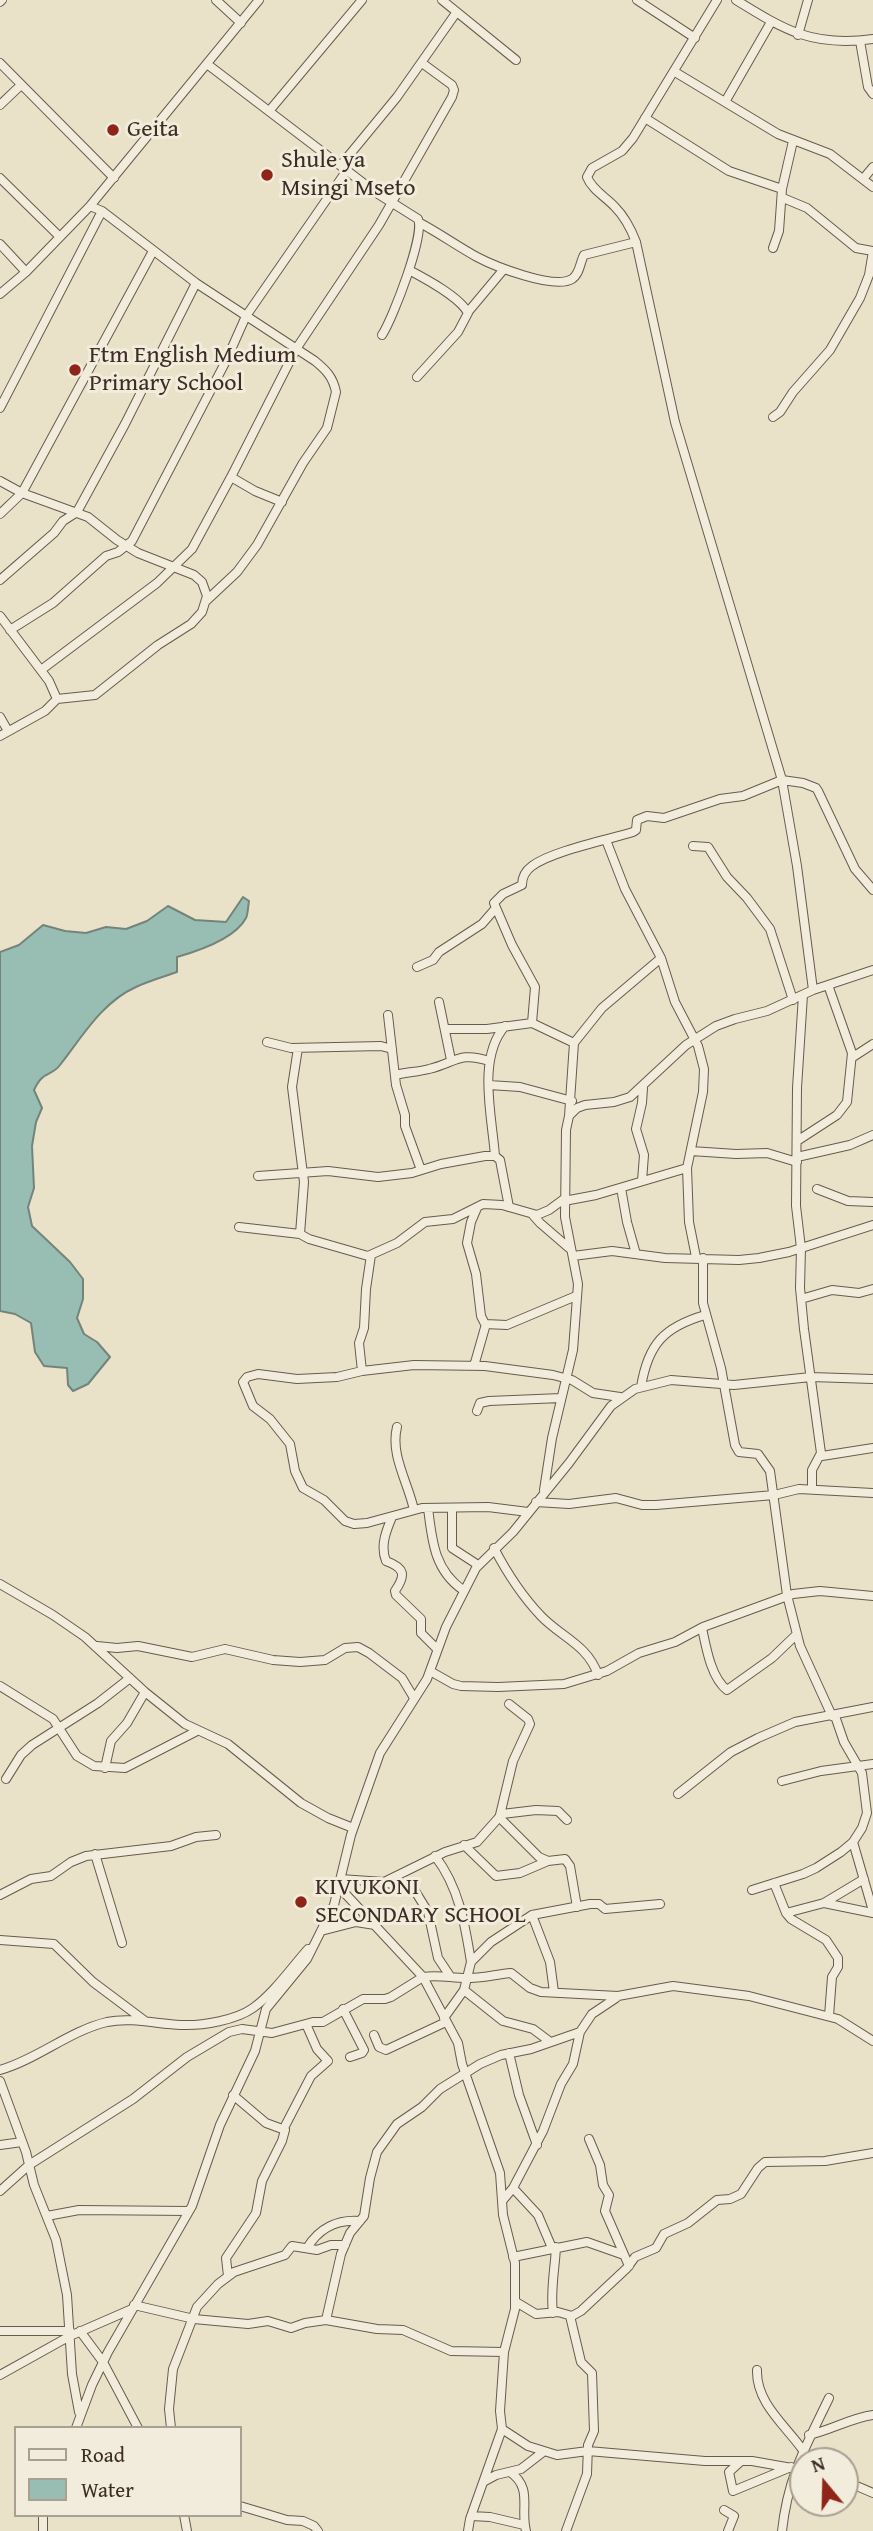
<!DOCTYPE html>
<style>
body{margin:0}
#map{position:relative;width:873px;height:2531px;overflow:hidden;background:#eae2c8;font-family:"Gentium Book Plus",serif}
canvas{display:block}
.legend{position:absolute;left:14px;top:2426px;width:228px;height:91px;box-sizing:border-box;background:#f1ecdb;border:2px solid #a99f92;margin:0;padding:9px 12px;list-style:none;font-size:21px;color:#3e2c25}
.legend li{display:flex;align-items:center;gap:14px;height:35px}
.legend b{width:35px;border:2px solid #a99f92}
.north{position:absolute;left:789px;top:2447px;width:70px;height:70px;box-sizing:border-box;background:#f1ecdb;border:2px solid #a99f92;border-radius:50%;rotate:341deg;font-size:19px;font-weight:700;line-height:28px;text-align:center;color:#3e2c25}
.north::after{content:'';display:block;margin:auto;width:24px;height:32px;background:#8f2418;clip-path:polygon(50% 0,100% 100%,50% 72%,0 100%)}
</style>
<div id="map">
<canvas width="873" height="2531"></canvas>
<ul class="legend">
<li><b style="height:9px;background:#f1ecdb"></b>Road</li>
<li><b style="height:19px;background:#98beb4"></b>Water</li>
</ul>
<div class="north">N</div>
</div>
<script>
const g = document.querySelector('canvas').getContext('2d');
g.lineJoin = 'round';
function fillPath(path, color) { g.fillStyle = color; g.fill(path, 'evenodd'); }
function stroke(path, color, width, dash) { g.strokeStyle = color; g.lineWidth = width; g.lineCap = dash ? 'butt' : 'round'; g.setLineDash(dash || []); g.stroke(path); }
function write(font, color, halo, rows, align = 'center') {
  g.font = font + ' "Gentium Book Plus",serif'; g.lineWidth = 6; g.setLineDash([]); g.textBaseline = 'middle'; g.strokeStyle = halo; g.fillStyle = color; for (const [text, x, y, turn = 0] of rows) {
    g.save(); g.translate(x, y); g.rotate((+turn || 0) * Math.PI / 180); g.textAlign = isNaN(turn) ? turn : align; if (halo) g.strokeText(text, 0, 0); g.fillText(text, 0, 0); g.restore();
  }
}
const water = new Path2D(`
 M 243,897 L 249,901 C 248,906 248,914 246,918 C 235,939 198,951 177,957 L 177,972 C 163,977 149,981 136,987 C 102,1002 82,1037 60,1065 C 51,1077 43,1070 34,1090 L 42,1108 L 36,1122 L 32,1146 L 34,1188 L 28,1207 L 32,1226 L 70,1262 L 83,1279 L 83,1299 L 77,1318 L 84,1334 L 97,1342 L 110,1357 L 88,1384 L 73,1391 L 68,1385 L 67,1368 L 44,1366 L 35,1352 L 31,1323 L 15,1314 L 0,1311 L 0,952 L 19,945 L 43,925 L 65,931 L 86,933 L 106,927 L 126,929 L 147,921 L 168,906 L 195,920 L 226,922 Z`);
fillPath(water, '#98beb4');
stroke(water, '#74847b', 2);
const minor = new Path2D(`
 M 216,0 L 241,23
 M 442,0 L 516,60
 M 637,0 L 695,38
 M 717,0 L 633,138 L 622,151 L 592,168 L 587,177 C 592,190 606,197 615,207 C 625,217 631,229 636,242 L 675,422 L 782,780 L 797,866 L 813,990
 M 736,0 C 786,31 813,47 873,39
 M 0,2 L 2,0
 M 798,35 L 808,0
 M 860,41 L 868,87 L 873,94
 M 0,63 L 114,178
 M 207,64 L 375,192 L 418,219 C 425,235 393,318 382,335
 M 675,72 L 778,134 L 830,154 L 873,187
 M 725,102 L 771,22
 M 0,105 L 21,85
 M 270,110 L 362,0
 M 645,118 L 729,171 L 782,189
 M 341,165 L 397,97 L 456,13
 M 0,178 L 60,237
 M 863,179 L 873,167
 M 783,198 L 807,208 L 856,248 L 873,251
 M 90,206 L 102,211 L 196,283 L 315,361 C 326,370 333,377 336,392 L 327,428 L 303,463 L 257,545 L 237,572 L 206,601
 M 420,223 C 439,233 457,246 477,257 C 494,266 554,290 572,279 C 580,274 580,262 584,255 L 636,242
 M 0,244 L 26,272
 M 773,248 L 779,231 L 782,189 L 793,141
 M 409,270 C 426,279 460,297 468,313 L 458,332 L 417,377
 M 0,294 L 26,272 L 90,206 L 259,0
 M 468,312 L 504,269
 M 0,408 L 102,211
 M 773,417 L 780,412 L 793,392 L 830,350 L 860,298 L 869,275 L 873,251
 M 231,477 L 255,491 L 282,502
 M 0,481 L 22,493 L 88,517 L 117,540 L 138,553 L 194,575 L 202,582 L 207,596 L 202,612 L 191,624 L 158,645 L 95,695 L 57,699 L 45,711 L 0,736
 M 0,514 L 22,493 L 153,251
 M 0,580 L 54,533 L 63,521 L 77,512 L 125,424 L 196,283
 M 0,616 L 49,681 L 57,699
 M 10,630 L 53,603 L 106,556 L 118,552 L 132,541 L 226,361 L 246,316 L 347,170
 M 41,670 L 157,583 L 192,549 L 231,477 L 296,349 L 379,225 L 452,97 L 454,90 L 452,85 L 422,63
 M 0,717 L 8,731
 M 606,840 L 625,889 L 661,958 L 675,1002 L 698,1046 L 704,1069 L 703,1092 L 687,1168 L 689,1222 L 696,1257
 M 693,846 L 708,847 L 727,877 L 747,898 L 770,929 L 793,1000
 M 417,967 L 433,960 L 439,952 L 482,924 L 495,909
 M 803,995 L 797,1088 L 796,1206 L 801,1248 L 800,1288 L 804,1329 L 821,1453 L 812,1470 L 812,1489
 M 439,1002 L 451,1060
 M 388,1015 L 396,1085 L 405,1115 L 405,1126 L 421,1170
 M 532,1023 L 535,987 L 512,945 L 494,903 L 503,894 L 522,885 C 522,877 525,871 532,866 C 552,851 607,840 633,832 L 636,830 L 637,820 L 647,816 L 664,818 L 720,799 L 743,796 L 782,780 L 803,783 L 816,788 L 818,791 L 855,869 L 873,890
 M 447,1029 L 487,1029 L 532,1023 L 574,1043
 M 267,1042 L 291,1048 L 381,1046 L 392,1049
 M 298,1048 L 292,1087 L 304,1182 L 300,1234
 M 853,1057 L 873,1044
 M 395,1075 C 407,1072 418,1072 429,1069 C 455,1063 459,1051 489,1061
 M 489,1085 L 520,1087 L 572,1101
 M 569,1116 L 574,1043 L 602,1008 L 661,958
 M 797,1141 L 837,1115 L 847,1102 L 852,1053 L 828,985
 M 691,1151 L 736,1154 L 767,1153 L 797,1162
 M 495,1156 C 492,1116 477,1058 505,1026
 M 797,1157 L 850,1145 L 873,1135
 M 258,1176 L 328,1171 L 378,1177 L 412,1173 L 441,1164 L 485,1156 L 495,1156 L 500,1160 L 509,1207
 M 642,1181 L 644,1155 L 636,1129 L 642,1103 L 643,1088
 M 621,1188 L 627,1222 L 636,1254
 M 817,1189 L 848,1201 L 873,1202
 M 564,1201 L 596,1195 L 687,1168
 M 477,1208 L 471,1222 L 467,1243 L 476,1274 L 481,1316 L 485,1324 L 507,1325 L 576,1296
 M 533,1215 L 540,1223 L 569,1248
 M 239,1227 L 300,1234 L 309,1239 L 368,1256 L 397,1243 L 425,1222 L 453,1219 L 483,1204 L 502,1205 L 537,1215 L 549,1210 L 564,1199
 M 573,1256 L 612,1251 L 665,1258 L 739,1260 L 759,1258 L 789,1252 L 873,1225
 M 703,1258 L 703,1303 L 721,1368 L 735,1445 L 739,1452 L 758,1454 L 770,1471 L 787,1595 L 800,1646 L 832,1716
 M 801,1299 L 832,1290 L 859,1293 L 873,1289
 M 474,1366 L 486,1324
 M 362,1371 L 359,1343 L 364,1328 L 366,1289 L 371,1255
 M 641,1387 C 648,1344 664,1327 705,1315
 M 477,1411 L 480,1403 L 489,1401 L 561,1398
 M 397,1427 C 390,1455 408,1482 414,1510
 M 822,1456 L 873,1448
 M 544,1490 L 552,1438 L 573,1350 L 578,1284 L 565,1217 L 566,1130 L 569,1116 L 577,1108 L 585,1105 L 614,1102 L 630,1097 L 686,1045 L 716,1026 L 735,1019 L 767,1011 L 813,990 L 873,970
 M 536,1502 L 569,1504 L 616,1498 L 642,1505 L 656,1505 L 774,1495 L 799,1489 L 873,1493
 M 428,1508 C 432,1540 434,1570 463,1590
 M 452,1508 L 452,1548 L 478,1565
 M 528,1512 L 488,1507 L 422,1508 L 367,1523 L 354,1524 L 345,1521 L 324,1500 L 303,1488 L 295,1471 L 290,1444 L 270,1419 L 253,1406 L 243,1382 L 247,1377 L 258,1374 L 297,1379 L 337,1377 L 362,1371 L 414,1365 L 485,1366 L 553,1375 L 572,1380 L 593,1393 L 620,1397
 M 392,1517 C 386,1531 380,1546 386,1561 C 405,1568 406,1575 395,1591 L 396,1595 L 421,1619 L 421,1633 L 437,1649
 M 494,1548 C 507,1573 522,1596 541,1616 C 561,1637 588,1645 598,1675
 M 0,1584 L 53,1615 L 85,1637 L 145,1692 L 185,1724 L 228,1744 L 301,1803 L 328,1818 L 353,1828
 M 702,1628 C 706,1647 711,1678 727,1690 L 772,1658 L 797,1634
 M 97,1646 L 117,1648 L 138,1646 L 192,1657 L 225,1649 L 273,1660 L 300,1662 L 325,1660 L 345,1648 L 358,1647 L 369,1653 L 402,1678 L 414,1698
 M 430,1671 L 453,1684 L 461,1686 L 498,1687 L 564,1684 L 607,1671 L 639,1653 L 675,1642 L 703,1627 L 793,1594 L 820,1591 L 873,1596
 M 0,1686 L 53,1719 L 77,1756 L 94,1766 L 125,1768 L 197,1731
 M 105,1768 L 111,1741 L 127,1723 L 145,1692
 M 6,1779 L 21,1755 L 32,1745 L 98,1703 L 130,1678
 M 782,1781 L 821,1771 L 873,1764
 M 678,1794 L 731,1752 L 758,1738 L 795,1722 L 873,1707
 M 500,1815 L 513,1761 L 530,1724 L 528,1719 L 509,1704
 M 499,1817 L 539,1857 L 548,1861 L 565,1859 L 570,1866 L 577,1907
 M 853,1842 L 873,1911
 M 464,1845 L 496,1876 L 520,1873 L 548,1861
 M 95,1854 L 122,1943
 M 435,1856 C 459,1887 465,1924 471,1962
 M 340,1879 L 384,1882 L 415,1891 L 428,1912 L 438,1958 L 450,1976
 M 384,1882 L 445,1852 L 477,1842 L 502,1814 L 536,1810 L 558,1811 L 567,1820
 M 774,1883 L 786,1913 L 791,1919 L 826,1940 L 838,1958 L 838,1967 L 832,1977 L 829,2016
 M 339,1887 L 423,1977 L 458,2043 L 462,2064 L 500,2173 L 503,2215 L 515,2263 L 515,2309 L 504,2352 L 500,2411 L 502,2429 L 470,2519 L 468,2531
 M 752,1890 L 803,1874 L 816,1868 L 841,1852 L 853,1842 L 862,1828 L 867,1813 L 862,1773 L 844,1742 L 835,1716
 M 0,1895 L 31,1879 L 51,1876 L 71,1862 L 86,1856 L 171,1846 L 196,1837 L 216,1835
 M 824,1903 L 873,1913
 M 786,1913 L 824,1903 L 864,1879
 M 532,1915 L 550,1962 L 554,1992
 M 321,1931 L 356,1922 L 375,1925
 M 0,1940 L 54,1944 L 93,1982 L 145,2021
 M 464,1990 L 503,2021 L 533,2029 L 549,2041
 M 343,2009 L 364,2050 L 362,2053 L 350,2057
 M 444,2018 L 464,1990 L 471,1962 L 491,1942 L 532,1915 L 590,1904 L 599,1904 L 605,1909 L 660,1904
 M 374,2035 L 379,2047 L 386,2050 L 446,2022
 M 509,2053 L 519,2095 L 537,2145
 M 0,2070 C 38,2059 69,2031 107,2022 C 131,2017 157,2024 181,2025 C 203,2026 236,2020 253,2008 C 273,1994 292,1967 308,1949
 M 0,2081 L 26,2152 L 34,2185 L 56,2240 L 67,2295 L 72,2374 L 79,2412
 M 284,2128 L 311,2076 L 328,2061 L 317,2049 L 306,2024
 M 589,2139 L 600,2165 L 603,2185 L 609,2195 L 605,2211 L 629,2266
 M 0,2145 L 22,2142
 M 513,2188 L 538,2215 L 552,2248
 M 0,2191 L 29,2165 L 133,2099 L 187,2057 L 229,2032 L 242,2029 L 272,2033 L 313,2022 L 323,2022 L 363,1999 L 385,1999 L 391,1997 L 423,1977 C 440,1974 454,1979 470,1978 C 484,1978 498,1974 511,1973 L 530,1988 L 541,1992 L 618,1996 L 673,1986 L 749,1996 L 838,2019 L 873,2041
 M 503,2200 L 513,2188 L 543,2131 L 561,2084 L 573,2064 L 580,2032 L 592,2014 L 616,1998
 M 47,2216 L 79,2210 L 189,2211
 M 307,2248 C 319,2228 338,2219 360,2221
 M 513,2257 L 587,2242 L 624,2255
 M 228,2276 L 226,2258 L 256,2213 L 262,2181 L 282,2141 L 285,2130 L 266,2123 L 233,2095
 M 516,2302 L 536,2314 L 558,2312 L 572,2316 L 581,2311 L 627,2268 L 635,2257 L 656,2248 L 664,2234 L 688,2223 L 717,2200 L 730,2199 L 741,2194 L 758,2168 L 765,2162 L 825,2161 L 873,2153
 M 134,2305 L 194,2319 L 248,2324 L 268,2321 L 291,2328 L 305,2323 L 326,2320 L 377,2329 L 403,2330 L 451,2351 L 504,2352
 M 553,2313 C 550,2291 555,2269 556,2247
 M 326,2320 L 341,2254 L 350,2233 L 364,2216 L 370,2178 L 377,2152 L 397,2124 L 422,2107 L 440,2089 L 480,2064 L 501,2055 L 531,2049 L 580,2032
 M 0,2331 L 70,2331
 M 80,2331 L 103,2362 L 138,2428
 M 757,2370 C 756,2403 785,2425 802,2449
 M 0,2375 L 70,2336 L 132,2309
 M 76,2428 L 92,2385 L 108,2352 L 192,2206 L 220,2125 L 255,2051 L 266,2009 L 307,1959 L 334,1905 L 351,1835 L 380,1753 L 427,1679 L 446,1627 L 476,1568 L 513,1532 L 569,1463 L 611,1406 L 635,1389 L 671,1380 L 734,1385 L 811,1377 L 873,1379
 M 171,2428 L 169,2409 L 173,2369 L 197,2307 L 218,2284 L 234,2272 L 285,2255 L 292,2246 L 317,2250 L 331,2245 L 345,2245
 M 502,2429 L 528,2446 L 557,2455 L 588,2451 L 705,2461 L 752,2461 L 803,2470
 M 809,2435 C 831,2430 851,2418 873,2415
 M 740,2462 L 729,2472 L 733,2491 L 791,2467
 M 510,2472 C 533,2488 520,2508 526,2531
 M 485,2481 L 496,2475 L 521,2469 L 543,2452
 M 845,2481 L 873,2493
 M 240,2506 L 287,2520 L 303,2521 L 314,2526 L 318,2531
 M 724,2510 L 734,2516 L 728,2531
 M 184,2515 L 187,2531
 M 471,2516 L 490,2517 L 524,2525
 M 43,2531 L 43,2515
 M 566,2531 L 587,2474 L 588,2445 L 594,2431 L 592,2373 L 581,2362 L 570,2316
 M 782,2531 C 788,2476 806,2446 829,2398`);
stroke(minor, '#695a4e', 10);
stroke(minor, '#f1ecdb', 8);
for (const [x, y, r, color] of [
 [113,130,7,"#8f2418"],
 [267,175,7,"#8f2418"],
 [75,370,7,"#8f2418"],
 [301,1902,7,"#8f2418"]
]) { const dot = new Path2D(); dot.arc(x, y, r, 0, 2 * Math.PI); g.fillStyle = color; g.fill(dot); stroke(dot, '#f1ecdb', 2.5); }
write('24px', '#3e2c25', '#f1ecdb', [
 ["Geita",127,130],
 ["Shule ya",281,161],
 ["Msingi Mseto",281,189],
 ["Ftm English Medium",89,356],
 ["Primary School",89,384],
 ["KIVUKONI",315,1888],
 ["SECONDARY SCHOOL",315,1916]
], 'left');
</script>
